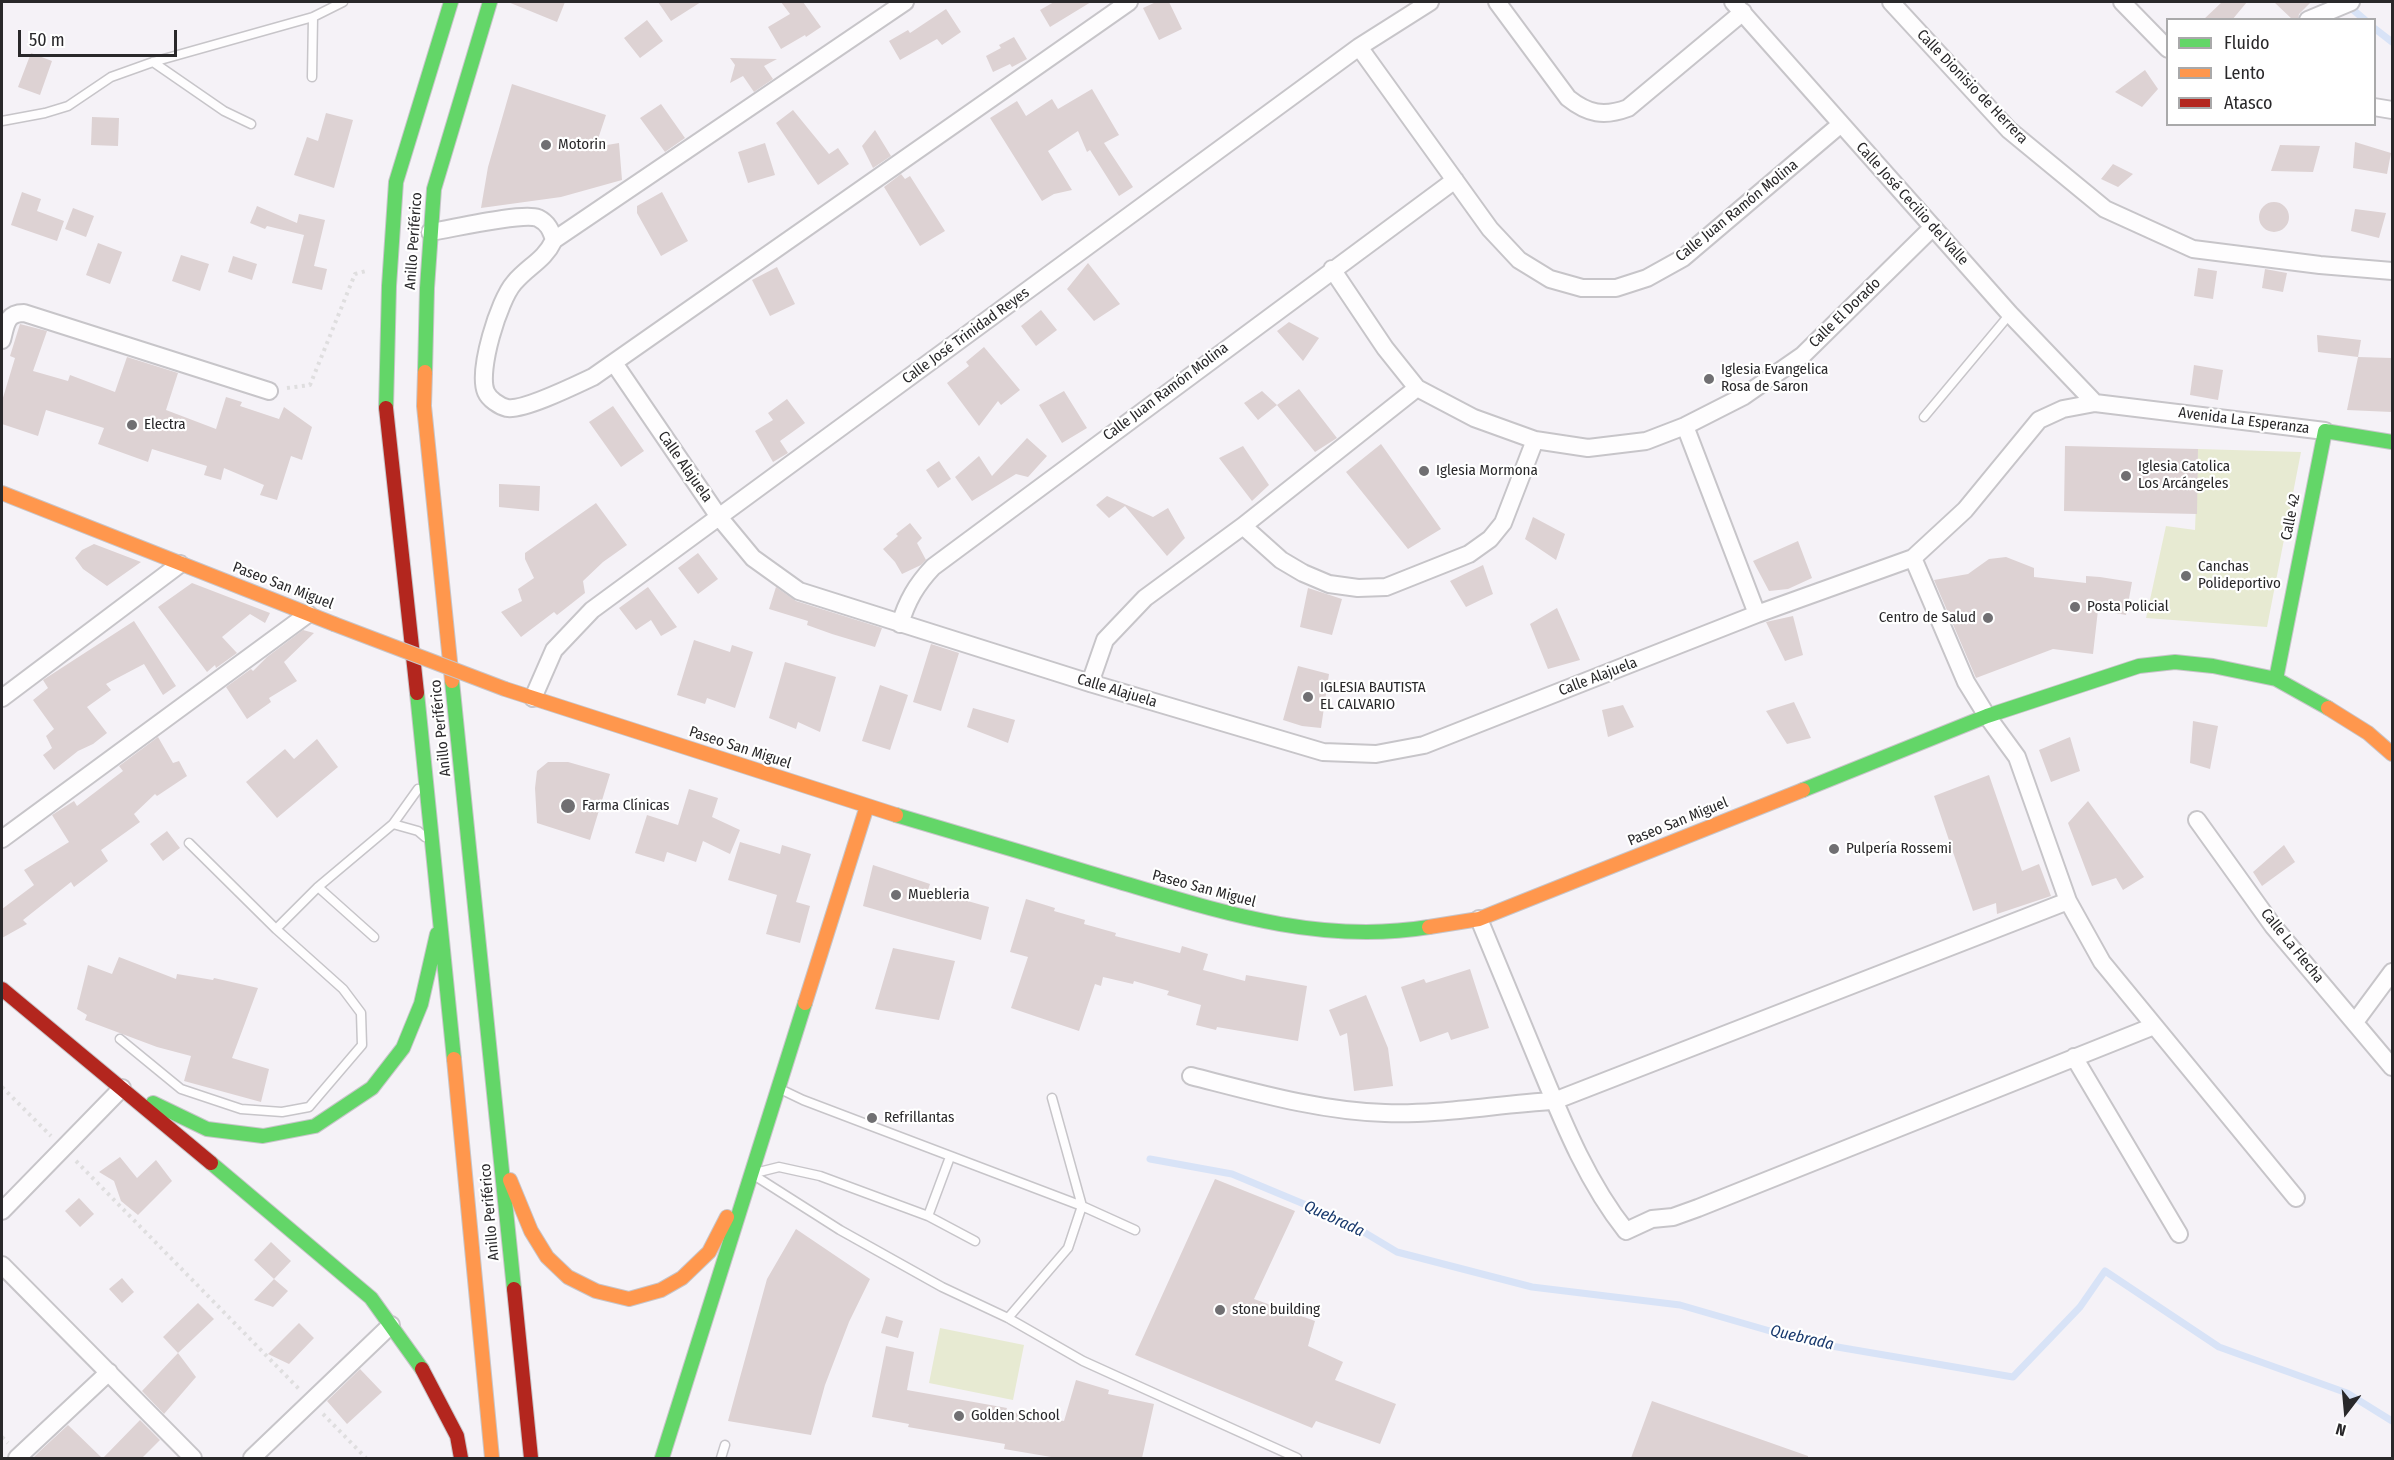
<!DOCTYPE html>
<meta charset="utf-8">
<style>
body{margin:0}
#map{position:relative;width:2394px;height:1460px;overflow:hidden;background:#f5f2f7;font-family:"Fira Sans Condensed",sans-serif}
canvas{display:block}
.frame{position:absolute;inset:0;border:3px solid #29282a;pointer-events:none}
.legend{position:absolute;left:2166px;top:18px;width:210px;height:108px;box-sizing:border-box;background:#fff;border:2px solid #a9a9aa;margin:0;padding:8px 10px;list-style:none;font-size:18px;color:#29282a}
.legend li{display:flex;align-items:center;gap:12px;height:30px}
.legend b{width:30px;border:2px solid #a9a9aa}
.north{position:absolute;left:2316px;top:1382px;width:60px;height:60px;-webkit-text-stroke:4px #fff;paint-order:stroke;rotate:196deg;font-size:16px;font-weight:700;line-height:24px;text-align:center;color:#29282a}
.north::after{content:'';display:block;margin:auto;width:21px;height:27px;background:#29282a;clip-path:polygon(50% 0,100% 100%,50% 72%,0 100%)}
.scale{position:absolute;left:18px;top:30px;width:159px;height:27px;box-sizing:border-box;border:3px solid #29282a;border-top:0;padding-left:8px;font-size:18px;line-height:21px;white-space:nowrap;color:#29282a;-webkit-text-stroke:4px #fff;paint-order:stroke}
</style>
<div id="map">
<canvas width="2394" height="1460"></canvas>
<div class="frame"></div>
<ul class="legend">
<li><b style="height:8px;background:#63d668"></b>Fluido</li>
<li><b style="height:8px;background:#ff974d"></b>Lento</li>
<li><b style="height:8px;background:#b3261e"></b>Atasco</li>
</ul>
<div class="north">N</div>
<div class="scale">50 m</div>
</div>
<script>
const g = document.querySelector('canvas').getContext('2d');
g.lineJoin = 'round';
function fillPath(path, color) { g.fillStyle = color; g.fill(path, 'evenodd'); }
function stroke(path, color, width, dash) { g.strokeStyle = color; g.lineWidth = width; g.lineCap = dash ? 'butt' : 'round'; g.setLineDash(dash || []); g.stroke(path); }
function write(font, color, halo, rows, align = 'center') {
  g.font = font + ' "Fira Sans Condensed",sans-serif'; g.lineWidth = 4.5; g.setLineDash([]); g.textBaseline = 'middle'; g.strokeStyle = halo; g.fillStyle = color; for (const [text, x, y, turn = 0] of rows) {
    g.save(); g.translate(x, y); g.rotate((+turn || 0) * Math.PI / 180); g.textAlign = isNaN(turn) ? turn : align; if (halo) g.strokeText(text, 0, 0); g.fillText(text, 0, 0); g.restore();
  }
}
fillPath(new Path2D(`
 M 2198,449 L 2301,452 L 2267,627 L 2146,618 L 2166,526 L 2195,530 Z
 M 940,1328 L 1024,1345 L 1013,1400 L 929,1383 Z`), '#e7ead2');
stroke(new Path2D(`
 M 2351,4 L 2351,8 L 2365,20
 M 2374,28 L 2392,42
 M 1150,1159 L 1232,1174 L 1347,1222 L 1397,1252 L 1532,1287 L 1680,1305 L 1808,1342 L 2013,1377 L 2080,1307 L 2105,1271 L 2219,1347 L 2347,1393 L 2392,1421`), '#d8e3f7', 7);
fillPath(new Path2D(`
 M 508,2 L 565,2 L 557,22 Z
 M 658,2 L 701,2 L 671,21 Z
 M 781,2 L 803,2 L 821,27 L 806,37 L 805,35 L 781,49 L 768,27 L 790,14 Z
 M 1054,2 L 1091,2 L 1050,27 L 1040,10 Z
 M 1156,2 L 1169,2 L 1182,29 L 1159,40 L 1143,8 Z
 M 2222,2 L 2247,2 L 2232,20 L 2203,20 Z
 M 2274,2 L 2311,2 L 2299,14 L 2298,20 L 2293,20 Z
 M 946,9 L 961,32 L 942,45 L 937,39 L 900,60 L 889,41 L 908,30 L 910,33 Z
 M 647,20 L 663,41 L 640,58 L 624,38 Z
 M 1014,37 L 1027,59 L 1012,67 L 1010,64 L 993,72 L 986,56 L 1001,48 L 999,45 Z
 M 31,53 L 52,61 L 40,95 L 18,87 Z
 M 730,58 L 777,59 L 764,66 L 773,79 L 754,92 L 743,76 L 730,83 L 735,65 Z
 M 2145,70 L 2158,89 L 2142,107 L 2115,92 Z
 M 512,84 L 606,115 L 594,151 L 601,146 L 619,143 L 622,180 L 561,197 L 481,208 L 488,167 Z
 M 1092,89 L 1119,135 L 1104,143 L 1133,187 L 1119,196 L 1090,150 L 1087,152 L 1078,131 L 1048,151 L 1072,190 L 1054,194 L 1042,201 L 990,118 L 1017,101 L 1026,116 L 1052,99 L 1058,109 Z
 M 661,104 L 685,138 L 665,152 L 640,118 Z
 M 793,110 L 829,154 L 838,148 L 849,164 L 818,185 L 776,123 Z
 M 326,113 L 353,120 L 334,188 L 294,175 L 307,137 L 318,141 Z
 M 92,117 L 119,118 L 118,146 L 91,145 Z
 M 875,130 L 891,156 L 873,168 L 862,146 Z
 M 2355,142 L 2391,153 L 2387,174 L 2353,168 Z
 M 765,143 L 775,175 L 748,183 L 738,152 Z
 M 2280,145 L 2320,146 L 2313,172 L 2271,171 Z
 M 2113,164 L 2133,174 L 2118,187 L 2101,179 Z
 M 901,174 L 905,179 L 910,176 L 945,231 L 920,246 L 884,187 Z
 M 22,192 L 41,199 L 37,211 L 64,221 L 57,241 L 11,225 Z
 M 662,192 L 688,241 L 661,256 L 637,213 L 637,206 Z
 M2259 217a15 15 0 1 1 30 0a15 15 0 1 1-30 0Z
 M 257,206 L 297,223 L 299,214 L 325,220 L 314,266 L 327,269 L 322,290 L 292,283 L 304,235 L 267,226 L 265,229 L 250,223 Z
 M 73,208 L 94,216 L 86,237 L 65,229 Z
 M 2355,209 L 2386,213 L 2379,238 L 2351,231 Z
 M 98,243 L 122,252 L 110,284 L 86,275 Z
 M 181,255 L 209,264 L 200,291 L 172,281 Z
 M 233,256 L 257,264 L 252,280 L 228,272 Z
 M 1088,263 L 1120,304 L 1094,321 L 1067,289 Z
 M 777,267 L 795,304 L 770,316 L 752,280 Z
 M 2198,268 L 2217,271 L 2213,299 L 2194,296 Z
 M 2265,269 L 2287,273 L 2283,292 L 2262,288 Z
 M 1041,310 L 1057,330 L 1036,346 L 1021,326 Z
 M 1289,322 L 1319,338 L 1303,361 L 1277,331 Z
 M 20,324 L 47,331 L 33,371 L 68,381 L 70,375 L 115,392 L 127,357 L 178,373 L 166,410 L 216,429 L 226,397 L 242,402 L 240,406 L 279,419 L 284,407 L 312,427 L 302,460 L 291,456 L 277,500 L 260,495 L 264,485 L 224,468 L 221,480 L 204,475 L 207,466 L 152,449 L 148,462 L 98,444 L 104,428 L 46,410 L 38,436 L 2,424 L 2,401 L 15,358 L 10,356 Z
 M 2317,335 L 2361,340 L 2358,357 L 2318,352 Z
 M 984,347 L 1020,390 L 1001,405 L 998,401 L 979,426 L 947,383 L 969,366 L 966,362 Z
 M 2358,357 L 2392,358 L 2392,412 L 2347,410 Z
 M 2194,365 L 2223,370 L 2218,400 L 2190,395 Z
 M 1299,389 L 1337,438 L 1315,452 L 1277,405 Z
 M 1064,391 L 1087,428 L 1062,443 L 1039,405 Z
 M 1262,391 L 1277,405 L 1258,420 L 1244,403 Z
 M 787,399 L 805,423 L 780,441 L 788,453 L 773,462 L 755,431 L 773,420 L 768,413 Z
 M 613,406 L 644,451 L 621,467 L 589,422 Z
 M 1027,438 L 1047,456 L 1028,477 L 1016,474 L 972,501 L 955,477 L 979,456 L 992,476 Z
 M 1381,444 L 1441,529 L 1408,549 L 1346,472 Z
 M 1243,446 L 1269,485 L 1252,501 L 1219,458 Z
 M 2065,446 L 2198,449 L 2197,514 L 2064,511 Z
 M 939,461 L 951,479 L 938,488 L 926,470 Z
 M 499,484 L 540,486 L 539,511 L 499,507 Z
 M 1107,496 L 1153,517 L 1168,508 L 1185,538 L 1167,556 L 1125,506 L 1109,518 L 1096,505 Z
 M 596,503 L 627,545 L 603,562 L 583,581 L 585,593 L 557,615 L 554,612 L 521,637 L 501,612 L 522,601 L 518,589 L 534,578 L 525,559 L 525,553 Z
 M 1533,517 L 1565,534 L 1556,560 L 1525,539 Z
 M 910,523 L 922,538 L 917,543 L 926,560 L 921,565 L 902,574 L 895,562 L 883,549 L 898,536 L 896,534 Z
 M 1798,541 L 1812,578 L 1788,589 L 1769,591 L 1753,561 Z
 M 94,544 L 141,562 L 107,586 L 83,569 L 75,558 L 82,550 Z
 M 698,553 L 718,579 L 698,594 L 678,568 Z
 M 2006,557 L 2034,568 L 2034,577 L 2086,583 L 2086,576 L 2100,577 L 2132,582 L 2126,615 L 2098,610 L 2093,654 L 2053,649 L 1976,678 L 1934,580 L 1968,574 L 1989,559 Z
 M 1483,565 L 1493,594 L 1466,607 L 1450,581 Z
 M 192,583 L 270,613 L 265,623 L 250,614 L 222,637 L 237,653 L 216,668 L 215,665 L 207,672 L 158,607 Z
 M 648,587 L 677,627 L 661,636 L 651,620 L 636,630 L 619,608 Z
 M 776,587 L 796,601 L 882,628 L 875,647 L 832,634 L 807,625 L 808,621 L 769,609 Z
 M 1308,588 L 1342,599 L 1332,635 L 1300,627 Z
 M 1557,608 L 1580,660 L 1548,669 L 1530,624 Z
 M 1793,616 L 1803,655 L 1785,661 L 1766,622 Z
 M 134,621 L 176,686 L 163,695 L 144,664 L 106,684 L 111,690 L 87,707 L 107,733 L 93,744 L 78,751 L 54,770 L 43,755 L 52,748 L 46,736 L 54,729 L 33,700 L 48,688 L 43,680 Z
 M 303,630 L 314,633 L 284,662 L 297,681 L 269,698 L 271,702 L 247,719 L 226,687 L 251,669 L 253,671 L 267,657 Z
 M 694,640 L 730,652 L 732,645 L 753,652 L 735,708 L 707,698 L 705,704 L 677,695 Z
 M 931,644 L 959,653 L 941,711 L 913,702 Z
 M 785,662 L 836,677 L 820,732 L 798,722 L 796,729 L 769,718 Z
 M 1298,666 L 1329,674 L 1321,728 L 1302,726 L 1283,720 Z
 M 880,685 L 908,695 L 890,750 L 862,741 Z
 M 1794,702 L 1811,738 L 1787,744 L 1766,711 Z
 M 1623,705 L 1634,727 L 1608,737 L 1602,710 Z
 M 973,708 L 1015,720 L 1008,743 L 967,727 Z
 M 2193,721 L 2218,726 L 2210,769 L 2190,763 Z
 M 158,737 L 173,763 L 179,761 L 187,776 L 157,796 L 155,794 L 134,814 L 140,822 L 101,850 L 108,861 L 74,887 L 71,882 L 23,920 L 27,924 L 2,938 L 2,909 L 34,885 L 24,870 L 69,842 L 52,815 L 74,801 L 77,806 L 123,771 L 119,766 Z
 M 2070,737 L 2080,771 L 2051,782 L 2039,750 Z
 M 317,739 L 338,767 L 277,818 L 246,782 L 285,749 L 294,759 Z
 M 548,762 L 568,762 L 610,774 L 590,840 L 537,823 L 535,788 L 537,771 Z
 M 1989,775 L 2022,871 L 2039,864 L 2051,896 L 1997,914 L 1996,903 L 1973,911 L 1934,796 Z
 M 689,789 L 718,798 L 712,817 L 740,830 L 730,854 L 703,841 L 696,862 L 667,852 L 664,862 L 635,853 L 647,815 L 678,825 Z
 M 2088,801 L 2144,877 L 2123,890 L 2116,878 L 2092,886 L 2068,823 Z
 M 167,831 L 180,848 L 163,861 L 150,844 Z
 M 740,842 L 780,854 L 782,845 L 811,854 L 796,902 L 810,906 L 800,943 L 766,934 L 777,895 L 728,880 Z
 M 2284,845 L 2295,862 L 2262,886 L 2253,872 Z
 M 873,865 L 930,884 L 928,890 L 989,907 L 981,940 L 863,906 Z
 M 1026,899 L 1055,908 L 1054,911 L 1085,920 L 1084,924 L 1116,933 L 1115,936 L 1180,953 L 1182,946 L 1208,954 L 1203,970 L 1245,981 L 1246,975 L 1307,986 L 1298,1041 L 1217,1027 L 1216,1030 L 1196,1025 L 1201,1005 L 1167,995 L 1169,991 L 1134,981 L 1133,984 L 1103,977 L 1101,986 L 1095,984 L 1079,1031 L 1011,1008 L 1028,957 L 1010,952 Z
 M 893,948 L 955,961 L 939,1020 L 875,1009 Z
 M 119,957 L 176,979 L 177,974 L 213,980 L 214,978 L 258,988 L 232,1058 L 269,1069 L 261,1102 L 184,1081 L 191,1056 L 157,1047 L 85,1020 L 87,1015 L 77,1009 L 88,965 L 112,974 Z
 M 1470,969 L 1489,1028 L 1451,1040 L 1448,1032 L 1420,1042 L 1401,987 L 1424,979 L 1426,983 Z
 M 1366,995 L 1388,1048 L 1393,1086 L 1354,1091 L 1347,1033 L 1340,1036 L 1329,1010 Z
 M 120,1157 L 137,1178 L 156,1160 L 172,1181 L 138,1215 L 121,1201 L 114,1181 L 99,1172 Z
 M 1215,1179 L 1295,1211 L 1254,1299 L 1315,1321 L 1308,1346 L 1343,1362 L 1335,1380 L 1396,1404 L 1380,1444 L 1316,1421 L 1312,1428 L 1135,1355 Z
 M 79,1198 L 94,1214 L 80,1227 L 65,1211 Z
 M 796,1229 L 870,1279 L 849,1322 L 825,1385 L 811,1435 L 728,1421 L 767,1279 Z
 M 271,1242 L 291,1261 L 274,1279 L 254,1260 Z
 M 122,1278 L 134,1292 L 122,1303 L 109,1289 Z
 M 274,1279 L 288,1291 L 273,1307 L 254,1300 Z
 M 198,1303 L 214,1319 L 178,1353 L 163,1337 Z
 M 886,1316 L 903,1321 L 898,1338 L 881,1333 Z
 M 299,1323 L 314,1338 L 289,1364 L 268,1354 Z
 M 886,1346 L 914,1352 L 907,1390 L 1007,1408 L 1006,1411 L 1064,1421 L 1076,1380 L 1109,1390 L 1108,1394 L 1154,1404 L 1142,1458 L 1057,1458 L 1004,1449 L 1005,1444 L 908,1427 L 909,1424 L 872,1417 Z
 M 178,1353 L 196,1377 L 164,1414 L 142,1391 Z
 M 360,1369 L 382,1392 L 347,1424 L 327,1401 Z
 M 1652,1401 L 1808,1456 L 1808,1458 L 1631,1458 Z
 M 140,1420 L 160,1440 L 142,1458 L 103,1458 Z
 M 68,1425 L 102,1458 L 33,1458 L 41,1450 Z`), '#ddd2d3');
const lane = new Path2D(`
 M 153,62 L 224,111 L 251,124
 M 312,77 L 313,17
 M 2,121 L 45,113 L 68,106 L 111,77 L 153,62 L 313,17 L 343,2
 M 1924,417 L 2010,314
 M 393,824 L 418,831 L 425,837
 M 318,887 L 374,937
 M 276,929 L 318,887 L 393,824 L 418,789
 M 120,1039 L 181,1089 L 241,1109 L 282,1112 L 309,1107 L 362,1045 L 361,1013 L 343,989 L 276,929 L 189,843
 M 778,1088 L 803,1100 L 1082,1206 L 1135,1230
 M 755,1173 L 779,1167 L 820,1176 L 928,1216 L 975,1241
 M 752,1174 L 840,1230 L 942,1287 L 1008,1318 L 1083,1361 L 1297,1458
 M 928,1216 L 950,1157
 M 1008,1318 L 1068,1248 L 1082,1206 L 1052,1098
 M 721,1458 L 725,1445`);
const street = new Path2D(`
 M 1497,2 L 1568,98 C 1588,114 1604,117 1628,108 L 1743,12
 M 1733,2 L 2010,314 L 2095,403
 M 1891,2 L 2009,130 L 2105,209 L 2193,249 L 2320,265 L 2392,271
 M 2122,2 L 2168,49
 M 2308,20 L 2351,2
 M 1359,47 L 1490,229 L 1519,260 L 1550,279 L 1582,288 L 1616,288 L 1647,278 L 1683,258 L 1841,124
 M 2374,107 L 2392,110
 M 430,232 C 451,229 522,212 538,218 C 548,223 551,230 554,240 C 544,261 528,266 514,283 C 499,300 477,371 486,392 C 489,399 499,406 507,408 C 523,411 576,385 593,377 L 1129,2
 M 554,240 L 905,2
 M 1332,269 L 1385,348 L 1417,388 L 1474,418 L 1535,440 L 1588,448 L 1646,441 L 1685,426 L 1744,396 L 1803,355 L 1933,227
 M 2,340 C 6,325 6,313 24,313 L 269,391
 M 614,363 L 719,517 L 753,558 L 799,591 L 1090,683 L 1323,752 L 1376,754 L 1424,745 L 1757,614 L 1913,558 L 1965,510 L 2039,420 L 2063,409 L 2095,403 L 2325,431
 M 1685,426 L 1757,614
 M 1243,526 L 1281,560 L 1303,573 L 1329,584 L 1358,588 L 1386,587 L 1469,554 L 1490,539 L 1503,523 L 1535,440
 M 1913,558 L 1966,682 L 1987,716 L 2017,757 L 2068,901 L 2102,962 L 2296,1198
 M 900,624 C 907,601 916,585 933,567 L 1455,180
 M 1090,683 L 1105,640 L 1145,598 L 1243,526 L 1417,388
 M 2,698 L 180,564
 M 533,698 L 554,650 L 592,610 L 1359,47 L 1430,2
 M 2197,820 L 2273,926 L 2392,1067
 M 2,839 L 308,614
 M 1479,919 C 1499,968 1519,1016 1539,1064 C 1563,1122 1587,1182 1626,1231 L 1652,1219 L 1673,1217 L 1698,1208 L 2154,1026
 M 2355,1022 L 2392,972
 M 2074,1057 L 2179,1234
 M 1191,1076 C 1254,1092 1319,1111 1385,1113 C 1441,1115 1498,1104 1554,1101 L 2068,901
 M 2,1211 L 122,1088
 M 2,1265 L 193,1458
 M 17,1458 L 109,1372
 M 252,1458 L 391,1325`);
const fast = new Path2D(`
 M 425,372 L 427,288 L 434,189 L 490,2
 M 386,408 L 389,286 L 396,182 L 451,2
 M 2276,679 L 2325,431 L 2392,442
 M 452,681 L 514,1289
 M 417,693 L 454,1059
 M 1803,790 L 1987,716 L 2139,666 L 2175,662 L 2213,666 L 2276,679 L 2328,708
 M 896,815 C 968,836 1041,858 1113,880 C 1218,911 1318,945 1429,927
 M 153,1103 L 207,1129 L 263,1136 L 315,1126 L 372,1088 L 403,1048 L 421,1004 L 437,934
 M 211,1163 L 371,1298 L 422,1369
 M 662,1458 L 805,1003`);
const slow = new Path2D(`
 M 425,372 L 424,406 L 452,681
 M 2,493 L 334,624
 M 505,689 L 896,815
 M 2328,708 L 2368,733 L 2392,754
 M 1429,927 L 1479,919 L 1803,790
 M 805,1003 L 867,806
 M 454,1059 L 492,1458
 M 510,1180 L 531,1231 L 547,1257 L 568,1277 L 596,1291 L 629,1299 L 661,1290 L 682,1278 L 709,1252 L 727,1217`);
const jam = new Path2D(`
 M 386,408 L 417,693
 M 2,989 L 211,1163
 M 514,1289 L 531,1458
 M 422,1369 L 457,1436 L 461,1458`);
stroke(lane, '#c7c5c9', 11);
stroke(street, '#c7c5c9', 20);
stroke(fast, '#c7c5c9', 16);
stroke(slow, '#c7c5c9', 16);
stroke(jam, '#c7c5c9', 16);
stroke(new Path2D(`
 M 287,388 L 310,385 L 355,274 L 366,271
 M 2,1087 L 51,1136
 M 76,1161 L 299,1389
 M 323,1414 L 366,1458
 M 2,1437 L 8,1443`), '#dfdedf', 4, [3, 4.5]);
stroke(lane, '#fefdfe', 8);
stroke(street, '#fefdfe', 16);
stroke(fast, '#63d668', 14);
stroke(slow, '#ff974d', 14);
stroke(jam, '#b3261e', 14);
const slowBridge = new Path2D(`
 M 334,624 L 505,689`);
stroke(slowBridge, '#c7c5c9', 16, []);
stroke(slowBridge, '#ff974d', 14);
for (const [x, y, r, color] of [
 [546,145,6,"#706f72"],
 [1709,379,6,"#706f72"],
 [132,425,6,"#706f72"],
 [1424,471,6,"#706f72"],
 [2126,476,6,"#706f72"],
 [2186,576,6,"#706f72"],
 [2075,607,6,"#706f72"],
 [1988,618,6,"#706f72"],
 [1308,697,6,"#706f72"],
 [568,806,8,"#706f72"],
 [1834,849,6,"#706f72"],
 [896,895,6,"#706f72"],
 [872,1118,6,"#706f72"],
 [1220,1310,6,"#706f72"],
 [959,1416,6,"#706f72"]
]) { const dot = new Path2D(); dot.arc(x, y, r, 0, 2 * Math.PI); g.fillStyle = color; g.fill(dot); stroke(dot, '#fff', 2); }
write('15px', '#29282a', '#fff', [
 ["Calle Dionisio de Herrera",1972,87,46],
 ["Calle José Cecilio del Valle",1912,204,48],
 ["Calle Juan Ramón Molina",1737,211,-39],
 ["Anillo Periférico",414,241,-86],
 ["Calle El Dorado",1845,313,-44],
 ["Calle José Trinidad Reyes",966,336,-36],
 ["Calle Juan Ramón Molina",1166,392,-37],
 ["Avenida La Esperanza",2244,421,7],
 ["Calle Alajuela",685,467,55],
 ["Calle 42",2291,517,-79],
 ["Paseo San Miguel",283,586,21],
 ["Calle Alajuela",1598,677,-21],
 ["Calle Alajuela",1117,691,17],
 ["Anillo Periférico",441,728,-96],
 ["Paseo San Miguel",740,748,18],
 ["Paseo San Miguel",1678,822,-22],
 ["Paseo San Miguel",1204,889,15],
 ["Calle La Flecha",2292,946,51],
 ["Anillo Periférico",490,1212,-95]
]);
write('15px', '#29282a', '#fff', [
 ["Motorin",558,145],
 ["Iglesia Evangelica",1721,370],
 ["Rosa de Saron",1721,387],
 ["Electra",144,425],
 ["Iglesia Catolica",2138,467],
 ["Los Arcángeles",2138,484],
 ["Iglesia Mormona",1436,471],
 ["Canchas",2198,567],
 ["Polideportivo",2198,584],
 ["Posta Policial",2087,607],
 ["Centro de Salud",1976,618,"right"],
 ["IGLESIA BAUTISTA",1320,688],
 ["EL CALVARIO",1320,705],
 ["Farma Clínicas",582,806],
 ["Pulpería Rossemi",1846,849],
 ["Muebleria",908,895],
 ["Refrillantas",884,1118],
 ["stone building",1232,1310],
 ["Golden School",971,1416]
], 'left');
write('italic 16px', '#18396d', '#fff', [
 ["Quebrada",1334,1219,25],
 ["Quebrada",1802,1338,13]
]);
</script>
